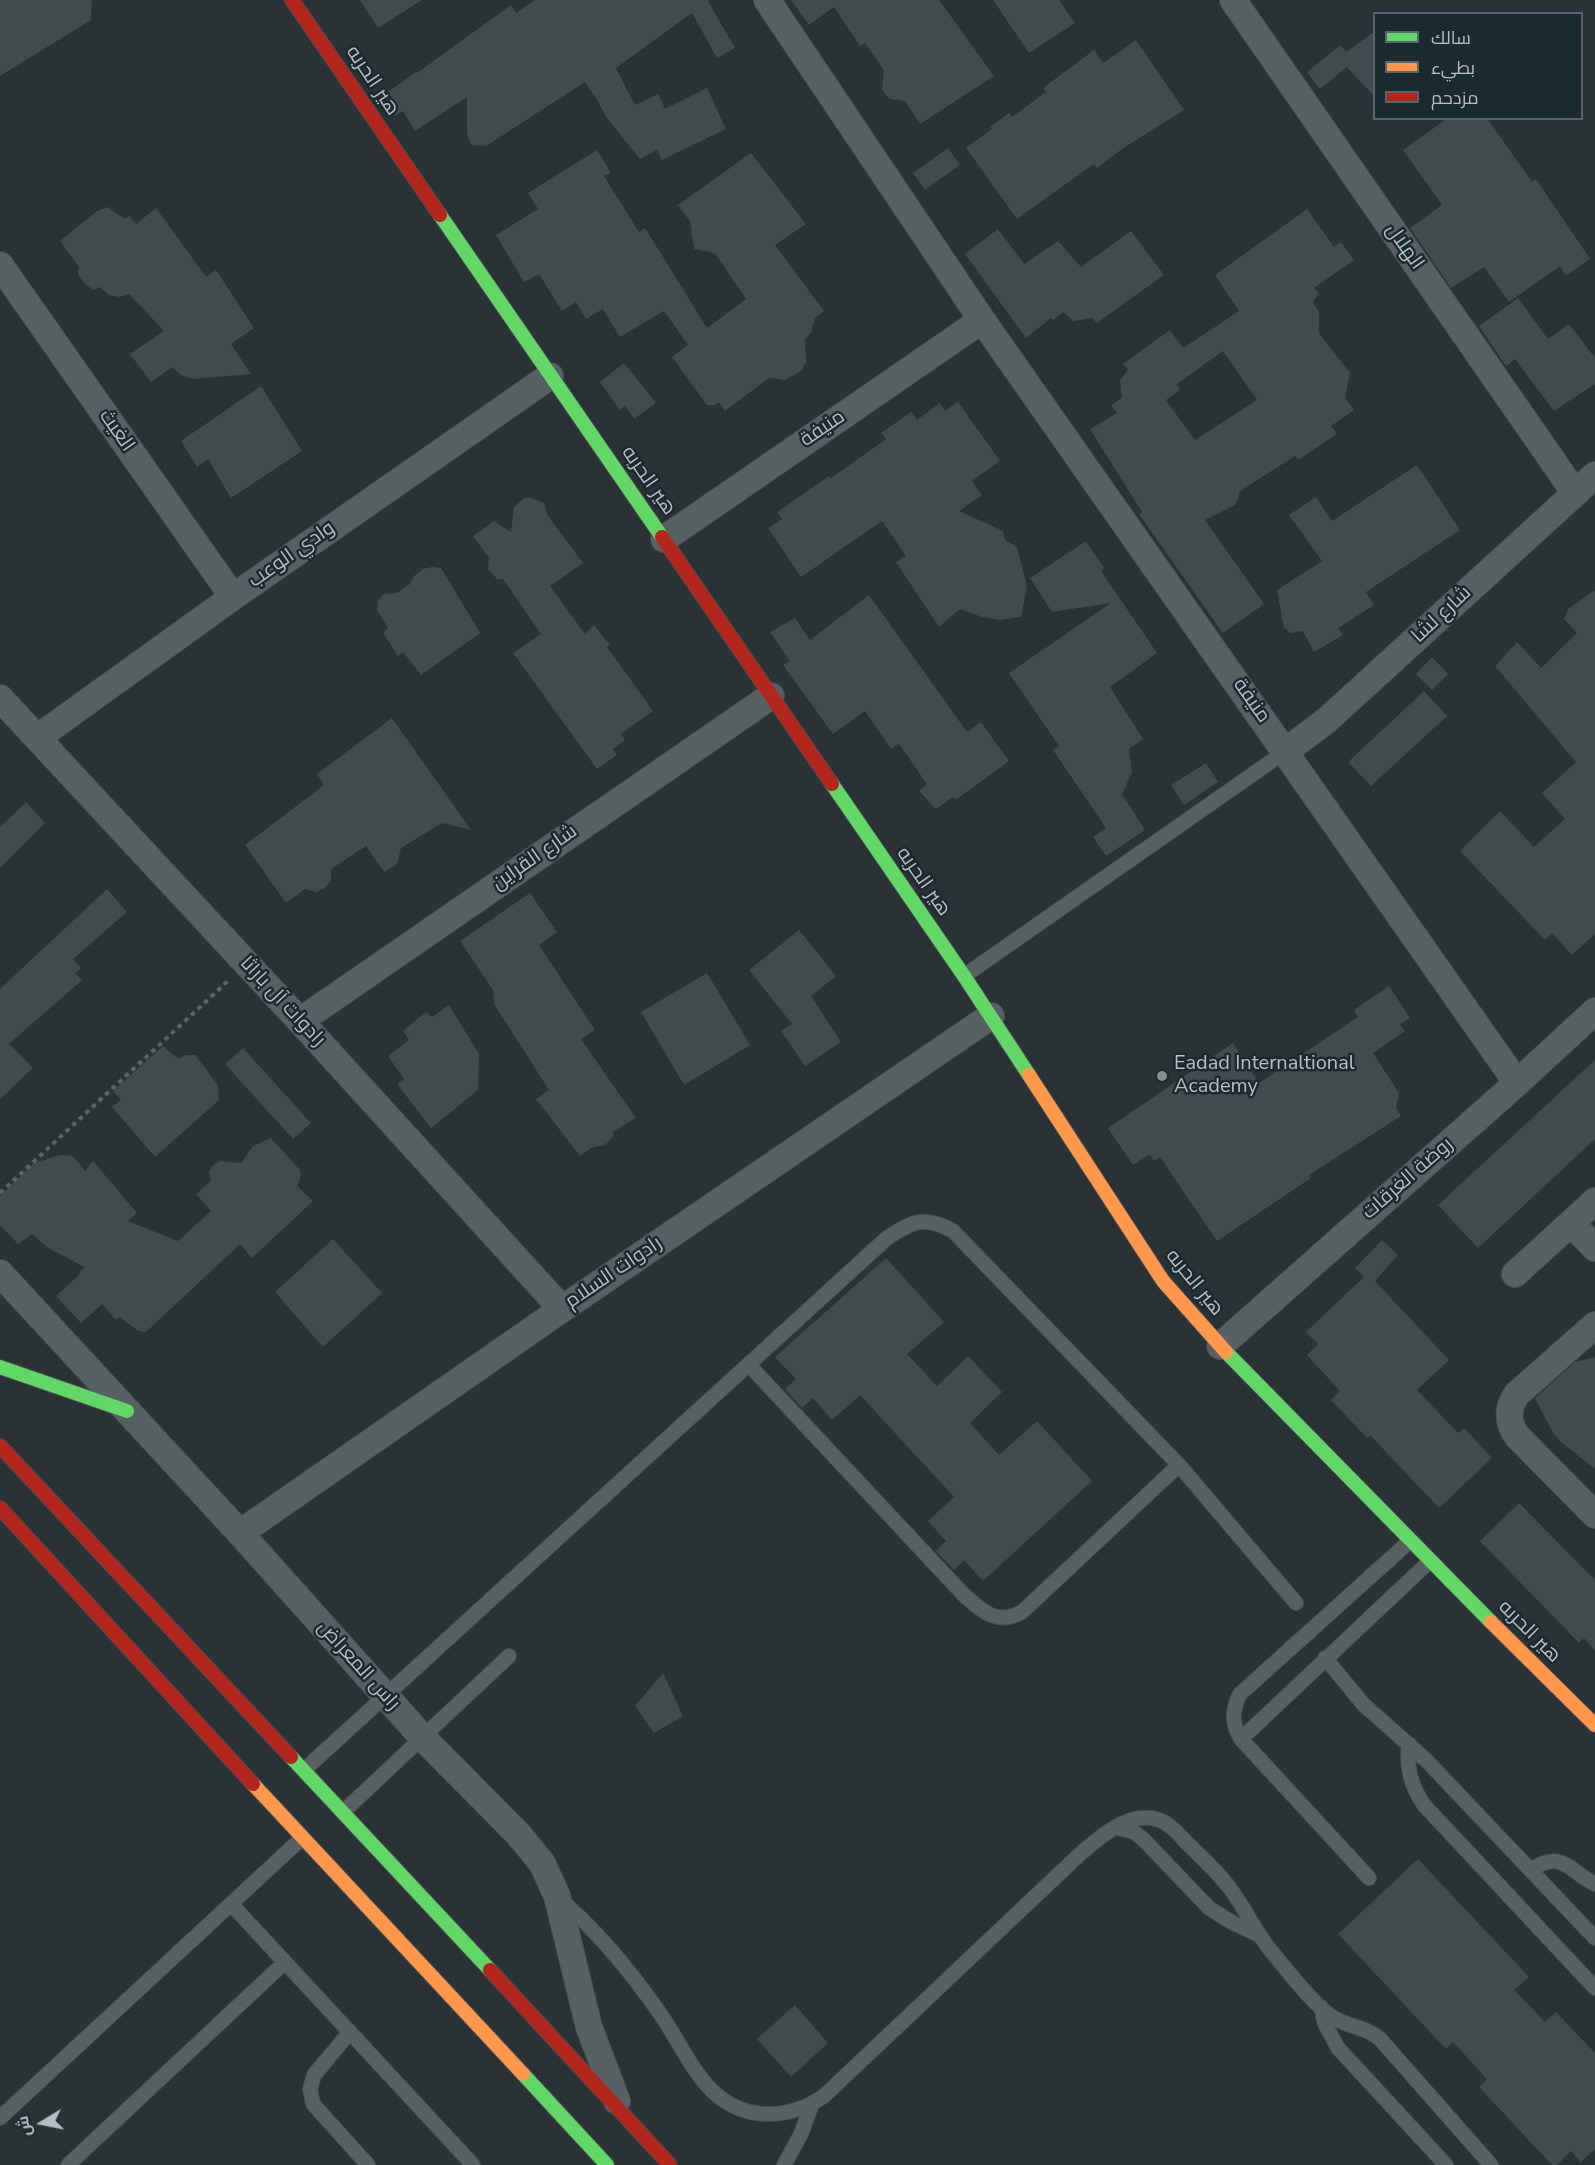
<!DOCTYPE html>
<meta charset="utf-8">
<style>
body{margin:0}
#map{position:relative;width:1595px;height:2165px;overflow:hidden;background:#2a3235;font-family:"Nunito Sans",Cairo,sans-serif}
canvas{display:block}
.legend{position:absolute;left:1373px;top:12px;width:210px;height:108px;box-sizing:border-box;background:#1d2930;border:2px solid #59656c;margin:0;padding:8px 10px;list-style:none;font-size:18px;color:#b4bfc6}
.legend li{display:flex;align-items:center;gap:12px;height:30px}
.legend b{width:30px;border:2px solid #59656c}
.north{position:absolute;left:12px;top:2093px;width:60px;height:60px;-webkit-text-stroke:4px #1d2930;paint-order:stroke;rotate:260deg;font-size:16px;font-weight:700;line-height:24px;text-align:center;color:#b4bfc6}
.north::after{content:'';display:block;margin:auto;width:21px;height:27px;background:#b4bfc6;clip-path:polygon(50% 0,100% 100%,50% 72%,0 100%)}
</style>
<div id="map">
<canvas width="1595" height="2165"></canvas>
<ul class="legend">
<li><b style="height:8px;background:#63d668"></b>سالك</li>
<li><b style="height:8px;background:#ff974d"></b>بطيء</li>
<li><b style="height:8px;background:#b3261e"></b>مزدحم</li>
</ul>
<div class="north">ش</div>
</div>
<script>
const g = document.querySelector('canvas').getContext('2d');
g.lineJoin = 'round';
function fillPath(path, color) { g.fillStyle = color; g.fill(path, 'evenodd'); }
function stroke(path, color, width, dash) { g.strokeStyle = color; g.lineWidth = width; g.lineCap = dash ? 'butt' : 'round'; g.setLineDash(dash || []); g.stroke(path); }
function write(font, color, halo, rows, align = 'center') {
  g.font = font + ' "Nunito Sans",Cairo,sans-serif'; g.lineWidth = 5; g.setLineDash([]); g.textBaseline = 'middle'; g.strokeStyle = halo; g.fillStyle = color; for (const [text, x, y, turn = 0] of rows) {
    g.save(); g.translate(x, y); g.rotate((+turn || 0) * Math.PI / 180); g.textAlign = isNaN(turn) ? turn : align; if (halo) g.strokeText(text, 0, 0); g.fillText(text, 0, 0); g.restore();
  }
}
fillPath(new Path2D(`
 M 0,0 L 92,0 L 91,20 L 0,76 Z
 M 360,0 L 422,0 L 378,28 Z
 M 535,0 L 710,0 L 708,1 L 735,48 L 717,58 L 692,13 L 616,68 L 635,105 L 658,94 L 665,109 L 707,88 L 726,129 L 662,160 L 657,150 L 640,159 L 606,117 L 598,101 L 585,82 L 486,146 L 471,145 L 467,135 L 467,97 L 415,131 L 403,111 L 395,116 L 382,96 L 416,72 L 417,73 L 511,5 L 516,13 Z
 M 791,0 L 939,0 L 994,76 L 920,124 L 905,101 L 890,99 L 886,95 L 882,89 L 884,70 L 865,43 L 860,46 L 834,7 L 809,25 Z
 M 993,0 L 1059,0 L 1075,23 L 1029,53 Z
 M 1374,32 L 1374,96 L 1347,67 L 1320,89 L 1307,72 L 1341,45 L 1346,52 Z
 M 1136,40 L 1184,110 L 1122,149 L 1097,168 L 1094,164 L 1017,219 L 966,148 L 992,129 L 990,127 L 1009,113 L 1012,117 L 1046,92 L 1043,88 L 1094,50 L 1103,63 Z
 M 1448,118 L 1487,118 L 1532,182 L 1536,179 L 1590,259 L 1566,276 L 1560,266 L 1509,302 L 1484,267 L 1451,288 L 1410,228 L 1442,205 L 1403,150 Z
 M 948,148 L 960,165 L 925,190 L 913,173 Z
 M 597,150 L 611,173 L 604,176 L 639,232 L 645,228 L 707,328 L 746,299 L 715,253 L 694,249 L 690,221 L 678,205 L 751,153 L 806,224 L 775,245 L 824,311 L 815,318 L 811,333 L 805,339 L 806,362 L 801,371 L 785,380 L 769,378 L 725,411 L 719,402 L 715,405 L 707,405 L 672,357 L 688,345 L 664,311 L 620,337 L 603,309 L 586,319 L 576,302 L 562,311 L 539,274 L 524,282 L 496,235 L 538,209 L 528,193 Z
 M 107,207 L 125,219 L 129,216 L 136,224 L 156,208 L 206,277 L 216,270 L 254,328 L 231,344 L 251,374 L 193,379 L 181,375 L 172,367 L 151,382 L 130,354 L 164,331 L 129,294 L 119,297 L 109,295 L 100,287 L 93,290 L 84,283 L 78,274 L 79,267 L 60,241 L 97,211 Z
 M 1307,209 L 1334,247 L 1341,242 L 1354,260 L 1314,288 L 1319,294 L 1313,302 L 1319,312 L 1319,333 L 1350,373 L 1345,398 L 1354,410 L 1331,426 L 1337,434 L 1298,460 L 1295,456 L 1240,491 L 1238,499 L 1235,505 L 1205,520 L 1264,604 L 1223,633 L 1139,514 L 1142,512 L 1090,429 L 1117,413 L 1111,405 L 1122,398 L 1120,380 L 1128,370 L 1123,364 L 1170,330 L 1183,348 L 1239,311 L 1215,275 ZM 1223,351 L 1257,400 L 1195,440 L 1166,400 L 1180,390 L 1177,384 Z
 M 998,229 L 1024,264 L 1058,241 L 1081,267 L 1131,231 L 1164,275 L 1097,323 L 1092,318 L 1073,321 L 1064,312 L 1053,320 L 1051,318 L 1026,338 L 965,254 Z
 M 1518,298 L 1548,339 L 1569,324 L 1595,358 L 1595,384 L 1554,411 L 1515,359 L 1506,366 L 1479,326 Z
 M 624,363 L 656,403 L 634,419 L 625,406 L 620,410 L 600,382 Z
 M 261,386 L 302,451 L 231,498 L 208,459 L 197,467 L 181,441 Z
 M 958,402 L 1000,461 L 972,481 L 982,495 L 959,511 L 1003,531 L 1005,540 L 1017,547 L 1027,586 L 1021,617 L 1001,620 L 982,617 L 960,609 L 939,627 L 896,562 L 906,556 L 882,521 L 801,577 L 768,528 L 782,519 L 777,512 L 829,476 L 831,478 L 886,439 L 881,433 L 911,412 L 917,420 L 940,403 L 945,411 Z
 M 1417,465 L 1460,530 L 1366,592 L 1374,605 L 1338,628 L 1343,635 L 1314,652 L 1303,631 L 1291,633 L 1284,628 L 1277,590 L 1322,561 L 1289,515 L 1316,497 L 1332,521 Z
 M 524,498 L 532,498 L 544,503 L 548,516 L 583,563 L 550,586 L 585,634 L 594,625 L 610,645 L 607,647 L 653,711 L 621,734 L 625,740 L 613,749 L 617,755 L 597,769 L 513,653 L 541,634 L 503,579 L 497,579 L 488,569 L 489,558 L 473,536 L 494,521 L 511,532 L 514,507 Z
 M 1086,541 L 1104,568 L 1101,571 L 1157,653 L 1110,687 L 1143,739 L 1129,749 L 1132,772 L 1122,794 L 1145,830 L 1106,856 L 1093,837 L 1106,828 L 1053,750 L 1059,746 L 1009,673 L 1111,603 L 1052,612 L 1030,578 Z
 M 432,567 L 441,568 L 480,633 L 421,675 L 403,652 L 398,656 L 383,633 L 388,628 L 377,610 L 378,600 L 384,594 L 397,593 L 410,584 L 414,576 L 423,569 Z
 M 1595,590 L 1595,934 L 1572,955 L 1552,933 L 1545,940 L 1460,851 L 1500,811 L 1534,847 L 1565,819 L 1542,793 L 1576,762 L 1495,666 L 1517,642 L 1541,668 L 1577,633 L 1564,619 L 1569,608 Z
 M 869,595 L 967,732 L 981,722 L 1009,761 L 957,799 L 953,797 L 936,809 L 919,791 L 927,784 L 899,744 L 891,749 L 865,711 L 833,734 L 783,665 L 790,661 L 770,632 L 795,618 L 810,640 Z
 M 1432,657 L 1448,674 L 1432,690 L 1416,674 Z
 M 1424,691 L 1447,716 L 1371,786 L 1348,762 Z
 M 392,718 L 471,830 L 442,823 L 401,848 L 397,864 L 384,872 L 366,846 L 331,869 L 331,880 L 325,888 L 316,892 L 305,889 L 286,903 L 245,845 L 324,785 L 317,774 Z
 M 1206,763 L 1218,782 L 1184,805 L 1171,785 Z
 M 26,802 L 45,823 L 0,868 L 0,827 Z
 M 107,889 L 127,912 L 73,959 L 81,968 L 75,973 L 82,980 L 9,1044 L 33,1068 L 0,1099 L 0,989 Z
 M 530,893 L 557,932 L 539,945 L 595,1030 L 581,1039 L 636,1118 L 613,1132 L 613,1137 L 605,1145 L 591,1148 L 580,1156 L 536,1099 L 549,1090 L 494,1004 L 493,990 L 460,941 Z
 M 799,930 L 836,976 L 811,996 L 841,1042 L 805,1066 L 781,1031 L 792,1024 L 749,970 Z
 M 707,973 L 750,1045 L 684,1085 L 641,1012 Z
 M 1389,986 L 1410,1018 L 1400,1024 L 1405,1031 L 1373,1053 L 1399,1093 L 1396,1108 L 1401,1116 L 1309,1175 L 1311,1178 L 1217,1241 L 1160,1157 L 1154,1161 L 1150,1154 L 1133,1165 L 1108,1128 L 1233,1043 L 1259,1083 L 1358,1017 L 1354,1010 Z
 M 449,1005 L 479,1054 L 478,1090 L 431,1128 L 397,1084 L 404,1079 L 388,1056 L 409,1040 L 403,1031 L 426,1012 L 432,1017 Z
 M 163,1046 L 178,1059 L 186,1055 L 195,1055 L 218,1085 L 219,1100 L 155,1157 L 112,1107 L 121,1100 L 113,1091 Z
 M 243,1048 L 311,1123 L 293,1139 L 225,1064 Z
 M 1595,1060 L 1595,1139 L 1478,1248 L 1438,1205 Z
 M 271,1138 L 299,1169 L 301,1176 L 297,1186 L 313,1201 L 252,1258 L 240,1244 L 146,1332 L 138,1331 L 120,1317 L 116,1320 L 102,1304 L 81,1323 L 56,1296 L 80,1274 L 79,1273 L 85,1267 L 48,1248 L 32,1234 L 18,1244 L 0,1225 L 0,1196 L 34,1163 L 60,1155 L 73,1156 L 85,1171 L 93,1161 L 137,1213 L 128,1221 L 178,1241 L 211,1211 L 196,1194 L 211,1181 L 209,1172 L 213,1165 L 220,1161 L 241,1163 L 253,1146 Z
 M 333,1239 L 382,1293 L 323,1347 L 275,1292 Z
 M 1382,1240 L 1398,1255 L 1375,1281 L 1449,1360 L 1417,1390 L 1458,1433 L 1464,1428 L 1492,1458 L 1439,1508 L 1370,1435 L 1367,1438 L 1331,1400 L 1340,1391 L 1307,1355 L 1318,1344 L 1306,1332 L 1364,1277 L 1355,1268 Z
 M 886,1258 L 944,1322 L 907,1354 L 937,1386 L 968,1356 L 1002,1392 L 970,1423 L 999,1455 L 1037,1421 L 1092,1481 L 983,1581 L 964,1560 L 954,1570 L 936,1551 L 946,1541 L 928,1521 L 954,1497 L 860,1395 L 832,1420 L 813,1398 L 802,1408 L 785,1389 L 796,1379 L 775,1357 Z
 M 1595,1357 L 1595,1469 L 1562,1443 L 1553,1433 L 1535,1398 L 1575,1362 Z
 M 1519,1503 L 1595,1580 L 1595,1651 L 1584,1638 L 1579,1643 L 1480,1541 Z
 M 663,1673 L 683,1716 L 654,1733 L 635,1706 Z
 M 1418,1859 L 1529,1977 L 1514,1990 L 1545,2022 L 1556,2012 L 1595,2053 L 1595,2149 L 1581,2162 L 1571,2151 L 1557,2165 L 1552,2165 L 1479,2087 L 1487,2079 L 1453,2042 L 1446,2049 L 1338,1934 Z
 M 795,2005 L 828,2043 L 791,2077 L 757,2039 Z`), '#434a4d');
const lane = new Path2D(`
 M 964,976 L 1286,751
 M 749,1365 L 963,1594 C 982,1611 996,1626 1022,1612 L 1179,1465
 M 1325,1658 L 1364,1705 L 1426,1760 L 1595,1938
 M 1241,1739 L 1430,1561
 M 1409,1744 C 1406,1768 1411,1786 1424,1805 L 1595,1988
 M 304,1770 L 887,1238 C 913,1221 924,1215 953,1231 L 1179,1465 L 1296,1603
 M 343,1812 L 509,1656
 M 1116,1827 L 1134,1832 L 1144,1840 L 1209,1908 L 1233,1923 L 1259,1935
 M 1531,1870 C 1562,1849 1569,1871 1595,1884
 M 1369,1878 L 1241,1739 C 1231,1723 1232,1710 1240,1694 L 1410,1541
 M 560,1899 C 592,1927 621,1960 646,1994 C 654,2005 663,2017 670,2029 C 693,2066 712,2111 764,2114 C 786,2115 805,2109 824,2096 L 1080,1854 C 1100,1837 1127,1812 1156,1819 C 1168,1822 1177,1832 1185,1841 C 1200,1856 1216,1870 1229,1887 C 1245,1908 1255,1932 1272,1952 C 1286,1969 1313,2004 1331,2016 C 1346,2027 1365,2026 1380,2039 L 1491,2165
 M 232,1905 L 473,2165
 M 1321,2007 L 1325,2024 L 1338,2048 L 1446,2165
 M 350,2032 L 314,2075 L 310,2089 L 313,2104 L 368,2165
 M 0,2118 L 302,1838
 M 68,2165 L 285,1962
 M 784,2165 L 801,2134 L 812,2104`);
const street = new Path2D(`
 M 767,0 L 982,320 L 1517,1083
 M 1233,0 L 1575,493
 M 0,265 L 233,597
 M 664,539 L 982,320
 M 0,698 L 300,1021 L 562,1309
 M 37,738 L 233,597 L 550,376
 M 1286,751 L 1327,720 L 1595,475
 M 300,1021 L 771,696
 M 1571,1223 L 1595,1248
 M 0,1273 L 240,1533 L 423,1738 L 519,1835 L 542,1863 L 557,1896 L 589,2027 L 617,2101
 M 1515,1274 L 1595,1201
 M 1595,1325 L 1517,1394 C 1507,1408 1507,1422 1517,1436 L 1595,1515
 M 1220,1346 L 1517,1083 L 1595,1011
 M 240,1533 L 562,1309 L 991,1016`);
const fast = new Path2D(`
 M 440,215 L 662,537
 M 832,784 L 964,976 L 1029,1075
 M 1226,1352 L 1491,1622
 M 0,1367 L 127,1411
 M 291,1757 L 490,1970
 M 523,2074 L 607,2165`);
const slow = new Path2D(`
 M 1029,1075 L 1163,1281 L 1226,1352
 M 1491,1622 L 1595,1725
 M 253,1784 L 523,2074`);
const jam = new Path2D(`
 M 292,0 L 440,215
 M 662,537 L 832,784
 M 0,1446 L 291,1757
 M 0,1508 L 253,1784
 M 490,1970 L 670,2165`);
stroke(lane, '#484d50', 16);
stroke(street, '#484d50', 28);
stroke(fast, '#484d50', 16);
stroke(slow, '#484d50', 16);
stroke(jam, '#484d50', 16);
stroke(new Path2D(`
 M 0,1193 L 228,981`), '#5d6468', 4, [4.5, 4.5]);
stroke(lane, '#596064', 14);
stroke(street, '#596064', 26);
stroke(fast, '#63d668', 14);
stroke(slow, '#ff974d', 14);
stroke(jam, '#b3261e', 14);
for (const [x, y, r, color] of [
 [1162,1076,6,"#848e93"]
]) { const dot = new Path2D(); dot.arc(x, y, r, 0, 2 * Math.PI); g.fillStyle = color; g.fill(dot); stroke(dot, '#1d2930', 2); }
write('20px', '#b4bfc6', '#1d2930', [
 ["هير الحربه",372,81,56],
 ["الهلال",1404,247,55],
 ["منيفة",823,429,-34],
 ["الغيث",116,431,55],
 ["هير الحربه",648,481,55],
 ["وادي الوعب",292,555,-35],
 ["شارع لشا",1442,615,-43],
 ["منيفة",1251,701,55],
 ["شارع القراين",535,858,-35],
 ["هير الحربه",923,882,55],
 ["رادوات آل باراثا",282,1002,47],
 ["روضة الغرقات",1408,1179,-41],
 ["رادوات السلام",614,1273,-34],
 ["هير الحربه",1194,1283,51],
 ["هير الحربه",1529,1632,45],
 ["راس المعراض",358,1666,48]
]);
write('20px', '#b4bfc6', '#1d2930', [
 ["Eadad Internaltional",1174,1064],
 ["Academy",1174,1087]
], 'left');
</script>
